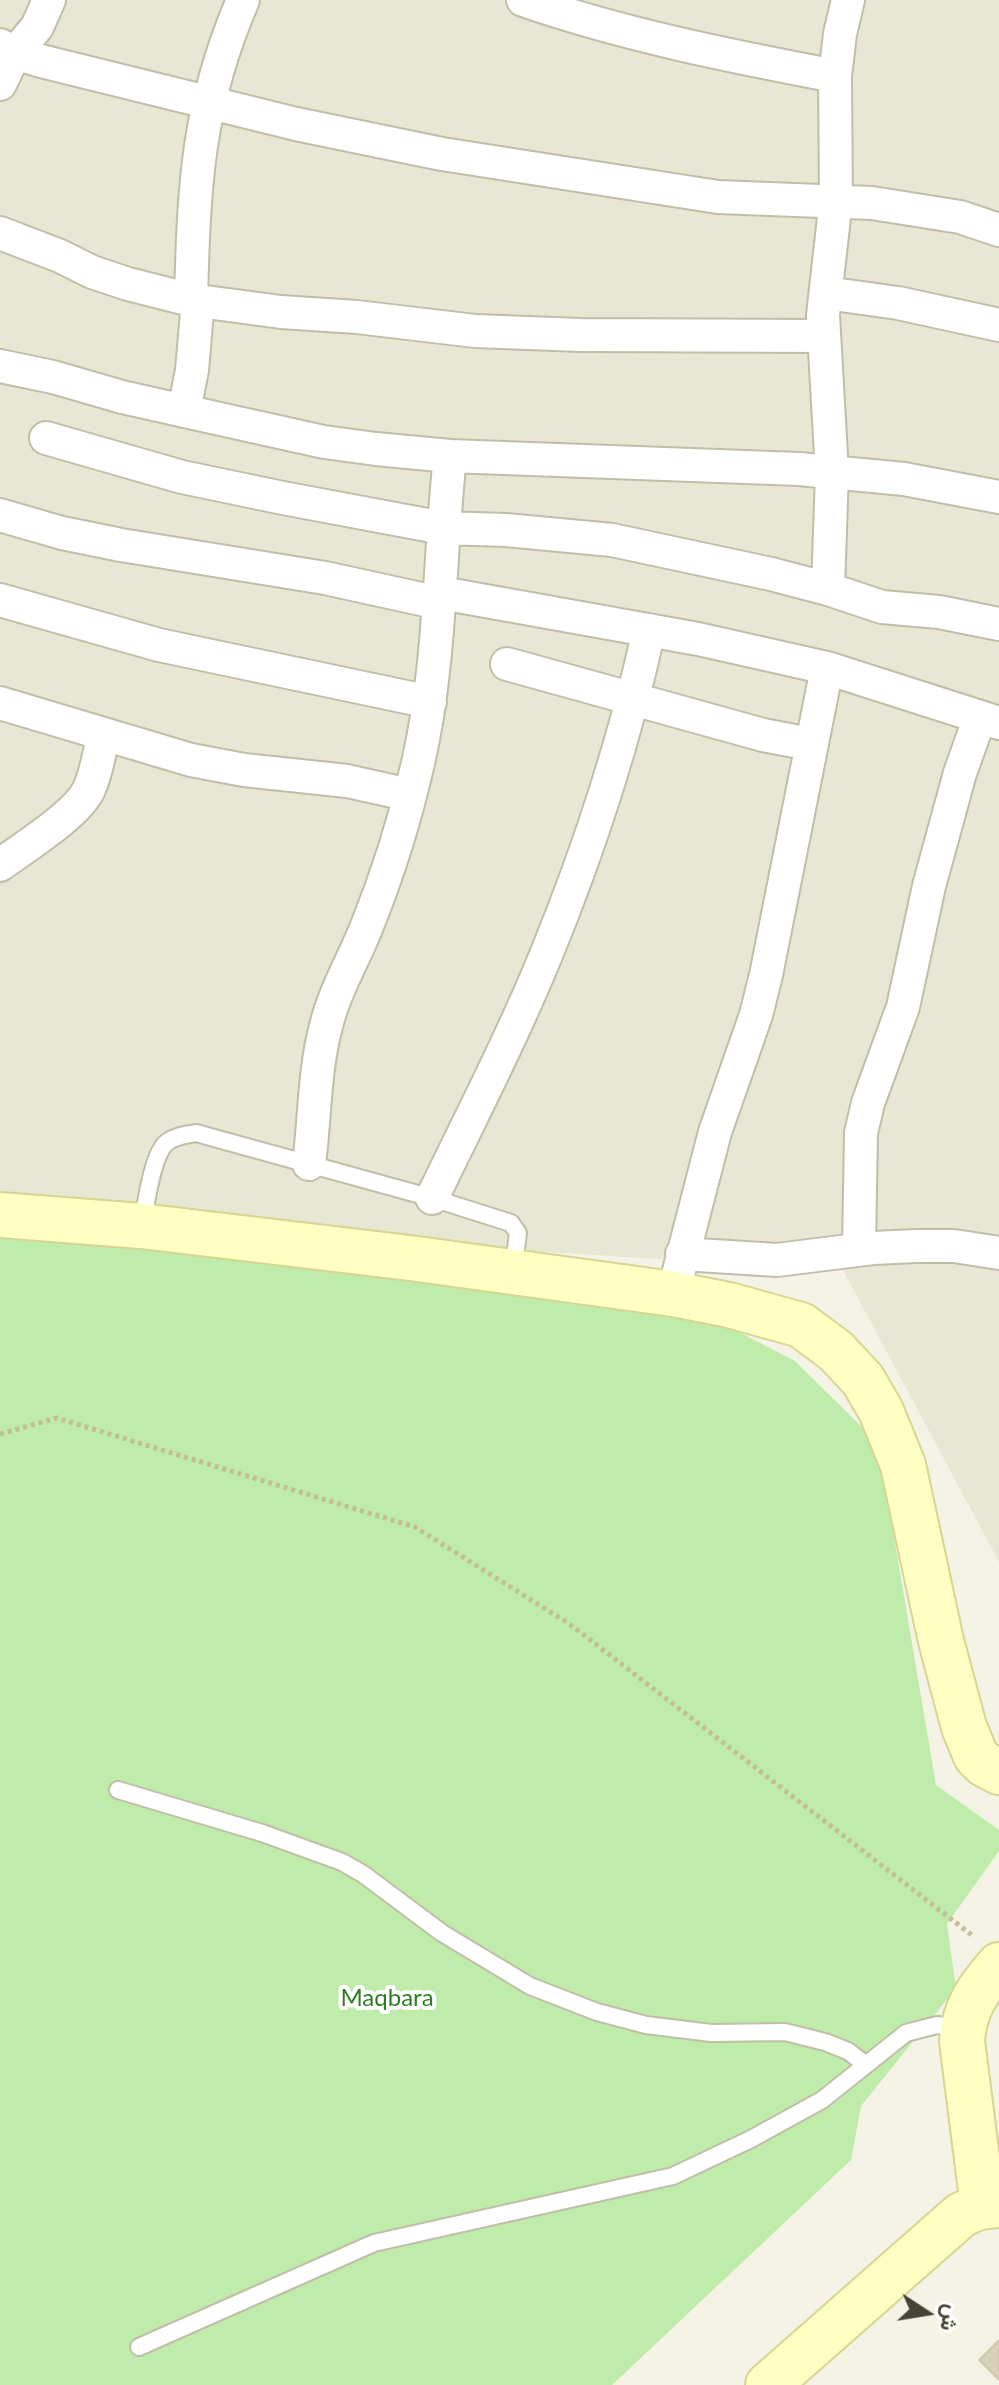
<!DOCTYPE html>
<meta charset="utf-8">
<style>
body{margin:0}
#map{position:relative;width:999px;height:2385px;overflow:hidden;background:#f4f3e5;font-family:Lato,Vazirmatn,sans-serif}
canvas{display:block}
.north{position:absolute;left:887px;top:2273px;width:80px;height:80px;-webkit-text-stroke:6px #fff;paint-order:stroke;rotate:102deg;font-size:22px;font-weight:700;line-height:32px;text-align:center;color:#474434}
.north::after{content:'';display:block;margin:auto;width:28px;height:36px;background:#474434;clip-path:polygon(50% 0,100% 100%,50% 72%,0 100%)}
</style>
<div id="map">
<canvas width="999" height="2385"></canvas>
<div class="north">ش</div>
</div>
<script>
const g = document.querySelector('canvas').getContext('2d');
g.lineJoin = 'round';
function fillPath(path, color) { g.fillStyle = color; g.fill(path, 'evenodd'); }
function stroke(path, color, width, dash) { g.strokeStyle = color; g.lineWidth = width; g.lineCap = dash ? 'butt' : 'round'; g.setLineDash(dash || []); g.stroke(path); }
function write(font, color, halo, rows, align = 'center') {
  g.font = font + ' Lato,sans-serif'; g.lineWidth = 8; g.setLineDash([]); g.textBaseline = 'middle'; g.strokeStyle = halo; g.fillStyle = color; for (const [text, x, y, turn = 0] of rows) {
    g.save(); g.translate(x, y); g.rotate((+turn || 0) * Math.PI / 180); g.textAlign = isNaN(turn) ? turn : align; if (halo) g.strokeText(text, 0, 0); g.fillText(text, 0, 0); g.restore();
  }
}
fillPath(new Path2D(`
 M 0,0 L 999,0 L 999,1562 L 843,1270 L 0,1219 Z`), '#e8e7d3');
fillPath(new Path2D(`
 M 0,1231 L 708,1316 L 795,1361 L 878,1443 L 936,1785 L 999,1830 L 999,1851 L 947,1924 L 956,1988 L 861,2106 L 851,2160 L 612,2385 L 0,2385 Z`), '#bfecaa');
const building = new Path2D(`
 M 999,2340 L 999,2380 L 979,2360 Z`);
fillPath(building, '#d7d2ba');
stroke(building, '#d2ccac', 2);
const lane = new Path2D(`
 M 142,1224 C 146,1204 152,1158 165,1144 C 173,1136 186,1135 196,1133 L 432,1198 L 511,1223 L 518,1233 L 513,1272
 M 118,1790 L 262,1833 L 342,1862 L 363,1874 L 442,1933 L 530,1986 L 597,2012 L 646,2025 L 711,2033 L 785,2032 L 825,2042 L 848,2051 L 866,2065
 M 139,2347 L 374,2243 L 673,2176 L 751,2139 L 822,2100 L 906,2033 L 937,2025 L 961,2028`);
const street = new Path2D(`
 M 523,0 C 624,35 730,56 835,76
 M 0,45 L 15,53 L 41,61 L 296,124 L 442,154 L 718,197 L 872,203 L 960,217 L 999,230
 M 0,84 L 15,53 L 37,27 L 49,0
 M 0,233 L 60,256 L 92,272 L 128,284 L 191,300 L 281,312 L 357,317 L 475,331 L 581,335 L 823,336
 M 826,293 L 898,303 L 999,325
 M 191,300 C 194,185 197,107 243,0
 M 0,366 L 53,377 L 122,397 L 229,421 L 324,442 L 376,449 L 450,456 L 799,469 L 904,479 L 999,497
 M 184,411 L 192,370 L 198,301
 M 46,438 L 182,477 L 283,498 L 443,528 L 506,530 L 612,540 L 771,574 L 828,589 L 882,607 L 939,612 L 999,624
 M 0,515 L 62,533 L 121,545 L 325,578 L 439,603
 M 828,589 L 832,473 L 823,315 L 836,200 L 835,76 L 840,34 L 848,0
 M 441,593 L 698,639 L 827,668 L 999,723
 M 0,600 L 159,645 L 430,702
 M 507,664 L 763,735 L 810,744
 M 0,703 L 191,760 L 244,770 L 347,781 L 410,795
 M 0,865 C 23,848 78,814 89,789 C 97,772 99,752 104,734
 M 309,1164 C 315,1118 314,1071 326,1026 C 334,993 352,962 365,931 C 387,877 405,820 418,763 C 441,663 439,559 450,456
 M 432,1198 C 471,1117 512,1038 546,955 C 589,850 625,740 649,630
 M 859,1249 L 861,1133 L 868,1103 L 903,1007 L 929,886 L 960,773 L 980,717
 M 682,1254 L 777,1260 L 873,1248 L 916,1246 L 954,1246 L 999,1253
 M 673,1294 L 715,1132 L 756,1015 L 766,975 L 827,668`);
const secondary = new Path2D(`
 M 0,1215 L 141,1226 L 410,1258 L 673,1294 L 729,1305 L 801,1325 L 836,1351 L 863,1380 L 881,1411 L 903,1465 L 941,1641 L 964,1727 L 976,1756 L 984,1764 L 999,1772
 M 983,2206 L 962,2041 C 964,2008 978,1989 999,1965
 M 768,2385 L 961,2215 L 978,2207 L 999,2205`);
stroke(lane, '#c0bea7', 20);
stroke(street, '#c0bea7', 36);
stroke(secondary, '#d7d591', 48);
stroke(new Path2D(`
 M 0,1434 L 57,1418 L 415,1527 L 571,1625 L 973,1936`), '#c3be97', 5, [4, 4]);
stroke(lane, '#fff', 16);
stroke(street, '#fff', 32);
stroke(secondary, '#ffffc4', 44);
write('24px', '#307e23', '#fff', [
 ["Maqbara",387,1998]
]);
</script>
